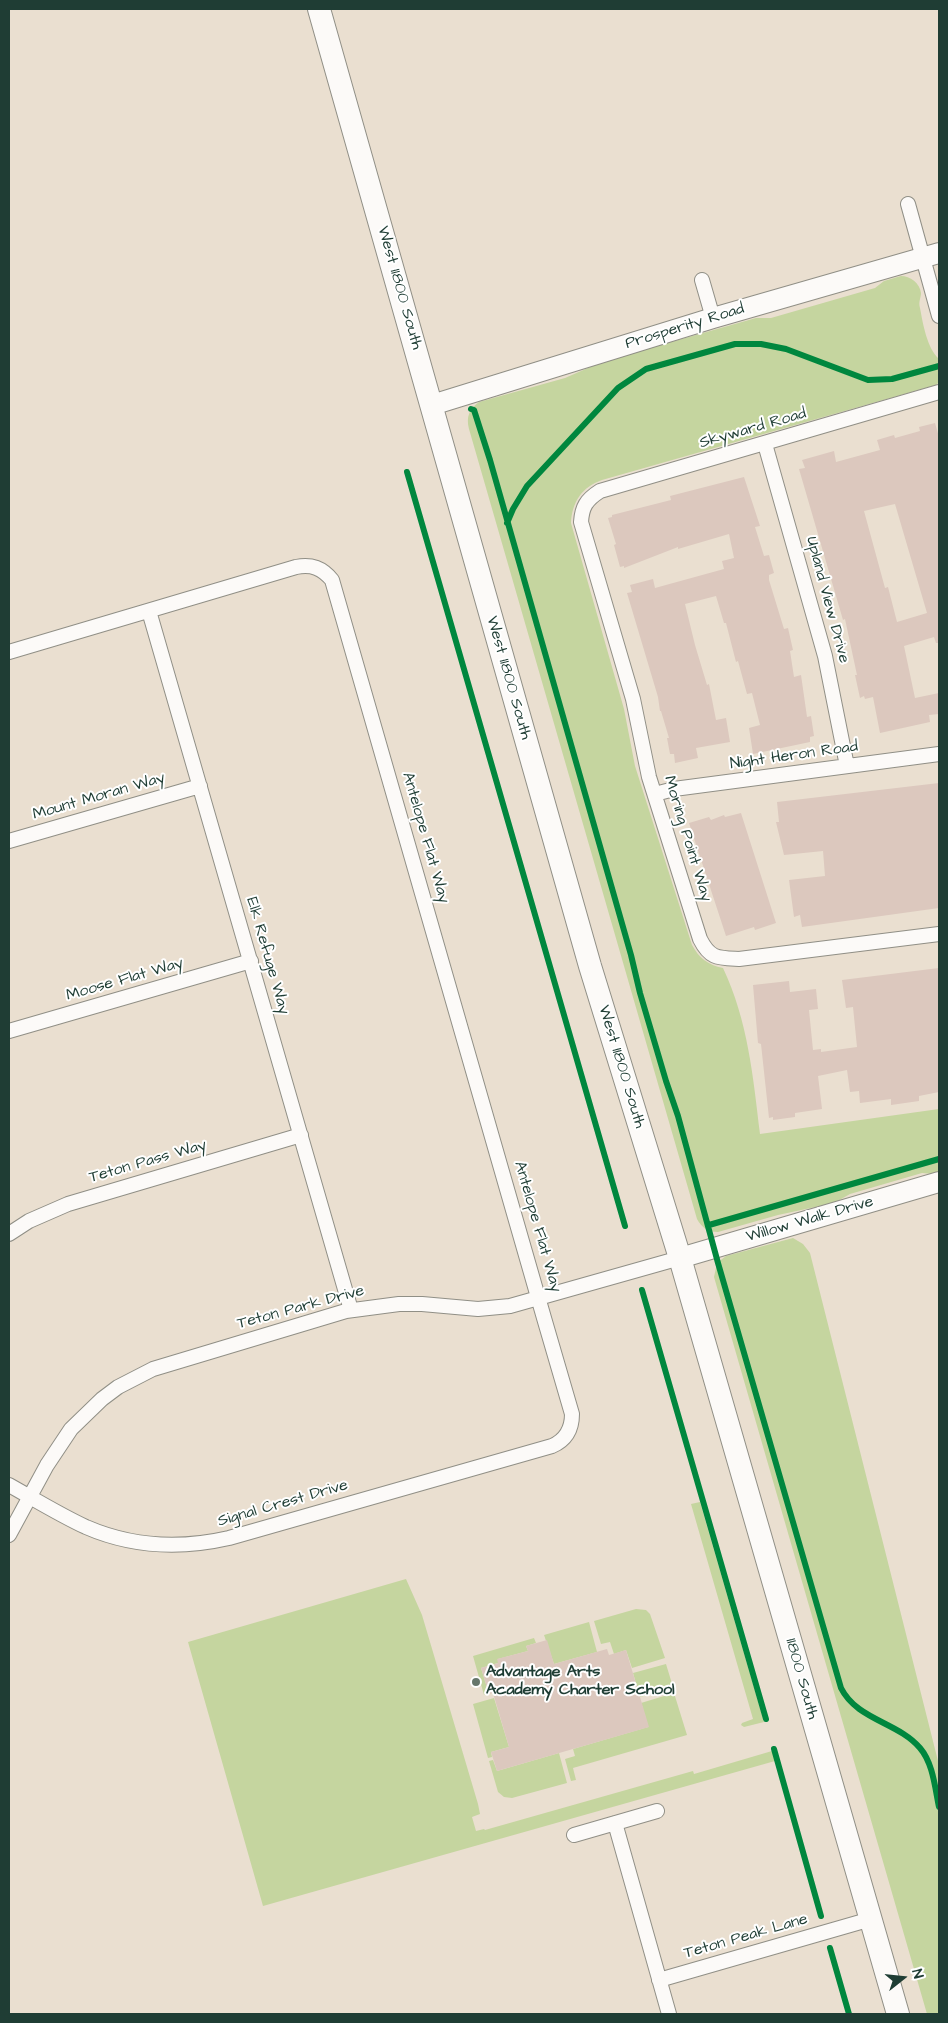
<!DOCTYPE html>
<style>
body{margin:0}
#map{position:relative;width:948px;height:2023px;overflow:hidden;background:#eadfd0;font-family:"Architects Daughter",sans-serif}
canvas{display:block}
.frame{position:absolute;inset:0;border:10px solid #1f3d34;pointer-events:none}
.north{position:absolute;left:878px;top:1953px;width:50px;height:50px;-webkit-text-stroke:4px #fff;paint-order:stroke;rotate:74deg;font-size:14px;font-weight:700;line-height:20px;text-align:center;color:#1f3d34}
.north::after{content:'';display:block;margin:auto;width:18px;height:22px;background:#1f3d34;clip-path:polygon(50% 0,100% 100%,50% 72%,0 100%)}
</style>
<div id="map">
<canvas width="948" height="2023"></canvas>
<div class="frame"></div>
<div class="north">N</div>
</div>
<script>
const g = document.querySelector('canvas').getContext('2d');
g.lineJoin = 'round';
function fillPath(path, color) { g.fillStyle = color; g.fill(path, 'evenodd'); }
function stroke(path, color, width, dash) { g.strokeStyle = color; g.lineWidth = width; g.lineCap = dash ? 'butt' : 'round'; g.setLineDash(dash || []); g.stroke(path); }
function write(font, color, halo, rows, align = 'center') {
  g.font = font + ' "Architects Daughter",sans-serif'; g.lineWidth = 4; g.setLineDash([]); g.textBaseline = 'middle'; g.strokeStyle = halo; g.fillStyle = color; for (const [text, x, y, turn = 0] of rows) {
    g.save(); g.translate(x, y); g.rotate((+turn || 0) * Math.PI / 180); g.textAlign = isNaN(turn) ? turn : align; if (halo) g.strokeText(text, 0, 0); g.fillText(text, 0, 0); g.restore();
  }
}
fillPath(new Path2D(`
 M 901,276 C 910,276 920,283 921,293 C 921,298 918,302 920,308 C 923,324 927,348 939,359 L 939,382 L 936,385 L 602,480 C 582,487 572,502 571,523 L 624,709 L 635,766 L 692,945 C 699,958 708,965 723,968 C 748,1021 753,1076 760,1134 L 939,1109 L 939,1172 L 933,1174 L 922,1173 L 850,1194 L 834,1203 L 778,1215 L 718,1232 C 708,1232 702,1228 697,1219 L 469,429 C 466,417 469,409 479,402 L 565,378 L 604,361 L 756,318 L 771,318 L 875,288 L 884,281 Z
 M 793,1238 L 803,1244 L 810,1253 L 939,1765 L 939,2014 L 927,2014 L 714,1277 L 717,1263 L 726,1256 Z
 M 700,1502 L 764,1722 L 744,1727 L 741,1725 L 742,1723 L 753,1719 L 691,1504 Z
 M 406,1579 L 422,1615 L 478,1804 L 480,1814 L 472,1817 L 476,1831 L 484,1829 L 485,1830 L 693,1771 L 694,1774 L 772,1751 L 775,1761 L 263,1906 L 188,1642 Z
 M 636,1609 L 646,1610 L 650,1614 L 665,1658 L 632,1668 L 626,1650 L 614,1654 L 610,1642 L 601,1644 L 594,1621 Z
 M 589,1622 L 597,1652 L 554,1664 L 544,1635 Z
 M 534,1638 L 536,1643 L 526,1646 L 528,1651 L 498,1659 L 498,1663 L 481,1668 L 489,1694 L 484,1695 L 473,1656 Z
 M 666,1664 L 673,1687 L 640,1697 L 633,1673 Z
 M 674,1693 L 687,1735 L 573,1768 L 576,1780 L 571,1781 L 565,1759 L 575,1756 L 573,1749 L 648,1727 L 641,1703 Z
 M 494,1698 L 509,1747 L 491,1752 L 492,1757 L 488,1758 L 473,1704 Z
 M 559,1753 L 567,1783 L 512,1798 L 504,1797 L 498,1792 L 489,1761 L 493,1760 L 497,1771 Z`), '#c5d59f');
fillPath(new Path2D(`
 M 935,423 L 939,437 L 939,643 L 936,643 L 934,637 L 904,646 L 915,698 L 939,693 L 939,714 L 929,715 L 930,722 L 880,733 L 873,697 L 865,699 L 864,696 L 860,698 L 855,675 L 857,675 L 845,619 L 843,620 L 799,469 L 805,468 L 802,460 L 834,451 L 836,462 L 880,450 L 877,440 L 894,435 L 895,438 L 920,431 L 919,427 ZM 895,504 L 927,613 L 897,622 L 888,587 L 885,588 L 864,511 Z
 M 744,477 L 760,526 L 755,527 L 764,556 L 769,555 L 774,573 L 769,575 L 769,580 L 784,629 L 788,628 L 793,650 L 790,651 L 794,677 L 801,675 L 807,717 L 811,716 L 814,736 L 810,737 L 810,742 L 753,754 L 749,728 L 760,725 L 752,693 L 747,694 L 738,661 L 736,662 L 726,623 L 724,623 L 716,596 L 685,604 L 695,645 L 707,685 L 709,684 L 716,720 L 726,718 L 730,742 L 696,748 L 698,758 L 675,763 L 674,754 L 670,754 L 667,738 L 669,738 L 661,711 L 660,711 L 658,697 L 627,593 L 632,592 L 630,585 L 653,579 L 655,588 L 724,569 L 722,561 L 734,558 L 729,534 L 678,549 L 678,547 L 624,568 L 624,566 L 620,567 L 614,545 L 616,544 L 608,518 L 612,517 L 612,515 L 671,500 L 670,496 Z
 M 939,783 L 939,908 L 802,927 L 800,915 L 794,917 L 789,880 L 825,876 L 823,851 L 784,855 L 776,822 L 779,822 L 777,802 Z
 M 741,813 L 776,923 L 755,930 L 754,927 L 726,936 L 689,823 L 709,817 L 711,820 L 724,815 L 725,817 Z
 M 939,968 L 939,1092 L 919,1096 L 919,1101 L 891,1105 L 891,1099 L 860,1103 L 859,1091 L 850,1092 L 847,1070 L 818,1076 L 822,1109 L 795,1113 L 795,1117 L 773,1120 L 773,1117 L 769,1118 L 761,1044 L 758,1043 L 753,985 L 789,981 L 790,992 L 816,989 L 818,1009 L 809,1010 L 813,1050 L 821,1049 L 821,1052 L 857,1047 L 853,1007 L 846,1008 L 842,980 Z
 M 547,1640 L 554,1664 L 607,1649 L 609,1655 L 626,1650 L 649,1727 L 497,1771 L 491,1752 L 509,1747 L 493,1693 L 489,1694 L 481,1668 L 498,1663 L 497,1659 L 528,1651 L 526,1646 Z`), '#dcc8be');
const street = new Path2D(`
 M 908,204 L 939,316
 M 702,280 L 713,318
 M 939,392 L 600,491 C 586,500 582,507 581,522 L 633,699 L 649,777 L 700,939 C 710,959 718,958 739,959 L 939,934
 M 765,444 L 825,656 L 847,766
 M 149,611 L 351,1310
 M 9,652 L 296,567 C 312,564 322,568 332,580 L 544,1318 L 572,1414 C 572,1429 566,1440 552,1446 L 229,1538 C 181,1549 132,1547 86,1527 C 60,1515 34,1499 9,1485
 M 655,794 L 674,789 L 939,754
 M 9,841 L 200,786
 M 9,1031 L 251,961
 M 9,1234 L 29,1221 L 68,1204 L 301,1135
 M 9,1535 L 47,1465 L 71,1429 L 102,1399 L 118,1387 L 153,1369 L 346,1311 L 399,1304 L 422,1304 L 478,1309 L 510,1306 L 680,1258
 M 615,1823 L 669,2014
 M 574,1835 L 657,1811
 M 659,1980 L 871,1919`);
const secondary = new Path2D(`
 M 432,405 L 713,318 L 939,253
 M 680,1258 L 939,1182`);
const primary = new Path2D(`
 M 319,9 L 590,966 L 680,1258 L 898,2014`);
stroke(street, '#908f86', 16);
stroke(secondary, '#908f86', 22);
stroke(primary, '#908f86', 24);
stroke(street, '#fcfaf8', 14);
stroke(secondary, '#fcfaf8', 20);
stroke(primary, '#fcfaf8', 22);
stroke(new Path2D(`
 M 471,409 L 474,410 L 490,460 L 631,955 L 640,993 L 666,1081 L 678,1116 L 718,1263 L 841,1688 C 857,1720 898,1722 920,1748 C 933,1763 935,1788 939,1807
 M 407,472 L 625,1226
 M 507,523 L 513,509 L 527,486 L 618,388 L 646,369 L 735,344 L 761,344 L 786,349 L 868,380 L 892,379 L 939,366
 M 709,1225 L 939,1159
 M 642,1290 L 766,1719
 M 774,1749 L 821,1916
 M 830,1948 L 849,2014`), '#00873e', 6);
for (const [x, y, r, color] of [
 [476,1682,5,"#66766b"]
]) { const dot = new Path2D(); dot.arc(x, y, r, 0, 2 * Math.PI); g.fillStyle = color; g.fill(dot); stroke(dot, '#fff', 2); }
write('16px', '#1f3d34', '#fff', [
 ["West 11800 South",399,288,74],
 ["Prosperity Road",685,327,-17],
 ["Skyward Road",753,429,-16],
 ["Upland View Drive",827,600,75],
 ["West 11800 South",508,678,74],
 ["Night Heron Road",794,756,-8],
 ["Mount Moran Way",99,797,-16],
 ["Antelope Flat Way",425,838,74],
 ["Moring Point Way",687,839,73],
 ["Elk Refuge Way",267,956,74],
 ["Moose Flat Way",125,980,-16],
 ["West 11800 South",621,1067,73],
 ["Teton Pass Way",148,1162,-16],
 ["Willow Walk Drive",810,1220,-16],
 ["Antelope Flat Way",537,1227,74],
 ["Teton Park Drive",301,1308,-15],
 ["Signal Crest Drive",283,1504,-16],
 ["11800 South",801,1679,74],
 ["Teton Peak Lane",746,1937,-16]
]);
write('bold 16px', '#1f3d34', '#fff', [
 ["Advantage Arts",486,1673],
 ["Academy Charter School",486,1691]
], 'left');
</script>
